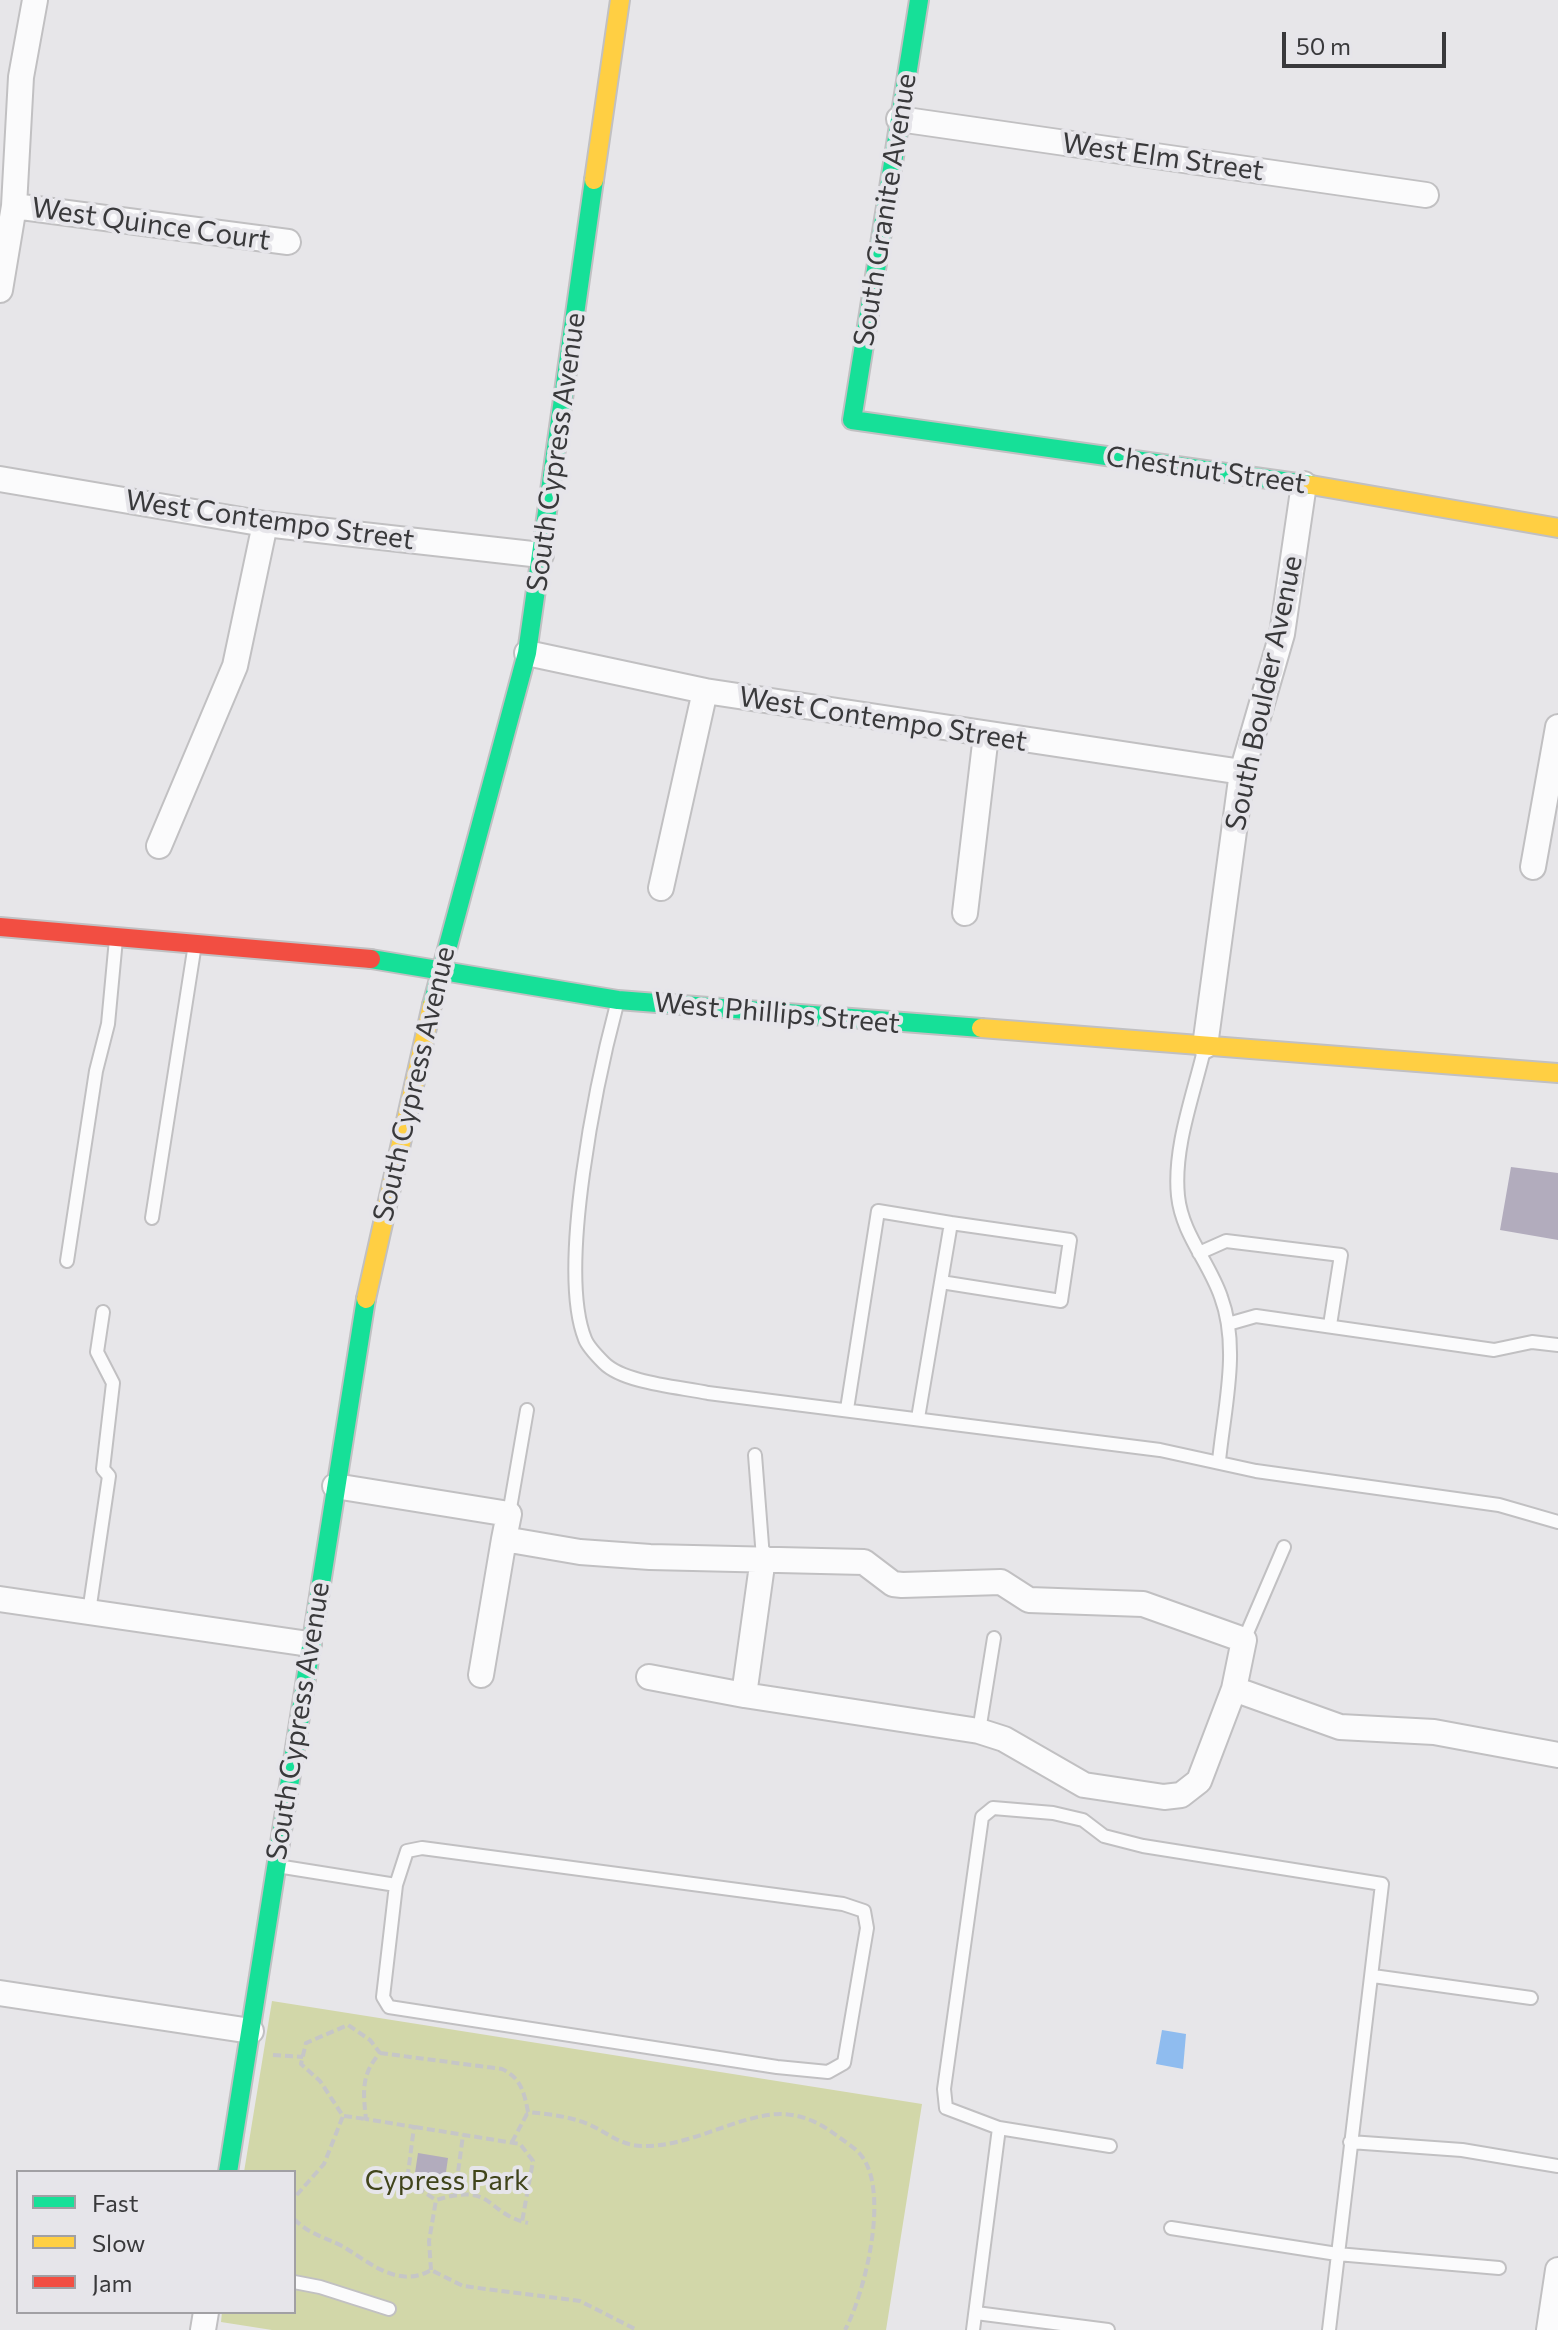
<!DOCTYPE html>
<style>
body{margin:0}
#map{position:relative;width:1558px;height:2330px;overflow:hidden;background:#e7e6e9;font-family:Commissioner,sans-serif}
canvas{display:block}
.legend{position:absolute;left:16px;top:2170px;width:280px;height:144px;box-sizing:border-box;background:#e6e5ea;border:2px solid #a1a0a4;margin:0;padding:10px 14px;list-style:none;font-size:24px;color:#39393b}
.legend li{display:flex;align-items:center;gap:16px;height:40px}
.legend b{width:40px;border:2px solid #a1a0a4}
.scale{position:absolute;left:1282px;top:32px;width:164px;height:36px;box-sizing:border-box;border:4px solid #39393b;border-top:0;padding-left:10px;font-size:24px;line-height:28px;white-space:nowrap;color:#39393b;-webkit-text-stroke:6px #e6e5ea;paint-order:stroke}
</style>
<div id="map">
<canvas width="1558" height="2330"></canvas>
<ul class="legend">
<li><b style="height:10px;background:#16e098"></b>Fast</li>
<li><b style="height:10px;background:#ffcf43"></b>Slow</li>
<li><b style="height:10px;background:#f24e42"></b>Jam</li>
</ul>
<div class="scale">50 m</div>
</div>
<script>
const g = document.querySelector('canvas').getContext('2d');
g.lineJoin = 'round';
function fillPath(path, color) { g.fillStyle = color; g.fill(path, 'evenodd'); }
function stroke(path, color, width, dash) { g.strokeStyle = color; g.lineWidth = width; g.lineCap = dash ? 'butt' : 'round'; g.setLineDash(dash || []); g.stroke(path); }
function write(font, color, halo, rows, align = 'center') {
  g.font = font + ' Commissioner,sans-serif'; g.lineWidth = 8; g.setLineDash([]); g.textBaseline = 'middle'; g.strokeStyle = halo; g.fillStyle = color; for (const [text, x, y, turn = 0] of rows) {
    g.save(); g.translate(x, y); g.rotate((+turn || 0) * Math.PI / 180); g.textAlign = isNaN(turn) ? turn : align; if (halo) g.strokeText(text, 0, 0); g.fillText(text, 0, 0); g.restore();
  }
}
fillPath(new Path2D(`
 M 272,2001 L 922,2104 L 886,2330 L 272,2330 L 221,2322 L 222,2312 L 294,2312 L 294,2172 L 244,2172 Z`), '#d2d7a9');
fillPath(new Path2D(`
 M 1162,2030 L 1186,2034 L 1183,2069 L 1156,2064 Z`), '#8fbcef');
fillPath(new Path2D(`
 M 1511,1167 L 1558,1173 L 1558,1240 L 1500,1230 Z
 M 418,2153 L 448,2158 L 445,2179 L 415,2173 Z`), '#b2acbd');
const lane = new Path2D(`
 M 617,1004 C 597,1079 557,1269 585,1339 C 588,1347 598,1357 604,1363 C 624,1383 680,1387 708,1393 L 1160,1450 L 1256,1471 L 1499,1505 L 1558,1522
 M 1205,1046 C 1194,1094 1173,1147 1178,1196 C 1182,1234 1209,1262 1221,1297 C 1240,1348 1224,1409 1219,1461
 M 152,1218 L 195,944
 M 1199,1253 L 1226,1241 L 1341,1255 L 1330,1325
 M 67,1261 L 96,1071 L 108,1024 L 116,939
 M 941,1282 L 1061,1301 L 1070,1240 L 951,1223
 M 1228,1324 L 1256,1316 L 1494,1350 L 1532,1342 L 1558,1345
 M 847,1409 L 878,1211 L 951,1223 L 918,1418
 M 755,1455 L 763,1558
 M 509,1514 L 527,1410
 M 89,1612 L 109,1476 L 103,1469 L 113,1383 L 97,1352 L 103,1312
 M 1244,1640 L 1284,1547
 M 979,1731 L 994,1638
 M 422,1848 L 843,1904 L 864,1911 L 867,1928 L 844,2063 L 828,2072 L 777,2067 L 389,2007 L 383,1997 L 396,1885 L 407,1851 Z
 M 277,1866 L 396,1885
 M 1373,1976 L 1531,1998
 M 999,2128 L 1110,2146
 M 1350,2142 L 1462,2150 L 1558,2166
 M 1171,2228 L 1337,2254 L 1499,2268
 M 294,2282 L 320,2287 L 389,2309
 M 976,2313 L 1108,2330
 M 973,2330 L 999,2128 L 946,2108 L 944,2089 L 982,1817 L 993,1808 L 1053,1813 L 1083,1820 L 1104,1836 L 1143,1846 L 1382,1884 L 1329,2330`);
const street = new Path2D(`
 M 899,119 L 1426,195
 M 14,206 L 288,242
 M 0,290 L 14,206 L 21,77 L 35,0
 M 0,479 L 265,524 L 541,555
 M 527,653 L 705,691 L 1242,772
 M 159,846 L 235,666 L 265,524
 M 1533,867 L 1558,727
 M 661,888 L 705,691
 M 965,913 L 986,735
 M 1205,1046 L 1242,772 L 1282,634 L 1304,484
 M 335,1486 L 509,1514 L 504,1539
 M 0,1599 L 309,1644
 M 481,1675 L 504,1539 L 580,1552 L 650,1557 L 864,1562 L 893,1584 L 902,1585 L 1001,1582 L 1029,1600 L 1143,1604 L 1244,1640 L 1234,1689
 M 649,1677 L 744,1695 L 763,1558
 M 744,1695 L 979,1731 L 1004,1739 L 1084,1785 L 1164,1797 L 1181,1795 L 1199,1781 L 1234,1689 L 1340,1727 L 1434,1732 L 1558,1755
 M 0,1993 L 251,2031
 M 203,2330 L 206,2312
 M 1549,2330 L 1558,2270`);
const fast = new Path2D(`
 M 919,0 L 852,420 L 1311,485
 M 371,959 L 618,1000 L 981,1028
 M 432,1005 L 527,653 L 594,180
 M 228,2172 L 366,1299`);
const slow = new Path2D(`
 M 594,180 L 620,0
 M 1311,485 L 1558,528
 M 981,1028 L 1558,1073
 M 366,1299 L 432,1005`);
const jam = new Path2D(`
 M 0,927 L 371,959`);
stroke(lane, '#c1c0c2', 16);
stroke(street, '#c1c0c2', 28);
stroke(fast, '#c1c0c2', 22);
stroke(slow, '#c1c0c2', 22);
stroke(jam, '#c1c0c2', 22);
stroke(new Path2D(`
 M 380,2053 L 502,2069 C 521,2078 524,2092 528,2112 C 548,2114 568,2116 588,2124 C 607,2132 620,2146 643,2146 C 690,2147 738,2115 780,2114 C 802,2114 820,2123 836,2135 C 844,2141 854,2147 860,2154 C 891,2189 865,2293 845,2330
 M 273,2055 L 303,2057
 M 344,2116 L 366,2119
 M 415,2127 L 520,2144 L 533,2161 L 522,2222
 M 512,2142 L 528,2112
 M 455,2195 L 463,2135
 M 294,2206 L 294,2198 L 324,2164 L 343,2116 L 320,2081 L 301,2064 L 306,2043 L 348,2025 L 370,2040 L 380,2053 C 361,2074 363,2092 366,2119 L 414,2127 L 407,2181 L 436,2200
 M 294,2219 C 310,2235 325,2237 344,2247 C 370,2263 399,2289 431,2270 L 463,2286 L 580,2301 L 637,2330
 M 431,2270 L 429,2241 L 436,2200 C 495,2182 484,2213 528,2223`), '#c6c6c7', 4, [8, 4]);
stroke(lane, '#fbfbfc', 12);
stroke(street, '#fbfbfc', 24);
stroke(fast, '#16e098', 18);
stroke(slow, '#ffcf43', 18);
stroke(jam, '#f24e42', 18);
write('28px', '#39393b', '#e6e5ea', [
 ["West Elm Street",1163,157,8],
 ["South Granite Avenue",885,210,-81],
 ["West Quince Court",151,224,8],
 ["South Cypress Avenue",556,452,-82],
 ["Chestnut Street",1206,470,8],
 ["West Contempo Street",270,520,8],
 ["South Boulder Avenue",1264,693,-78],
 ["West Contempo Street",883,719,9],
 ["West Phillips Street",777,1013,5],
 ["South Cypress Avenue",414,1084,-77],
 ["South Cypress Avenue",298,1721,-81]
]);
write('28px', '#40441b', '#e6e5ea', [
 ["Cypress Park",447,2181]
]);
</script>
